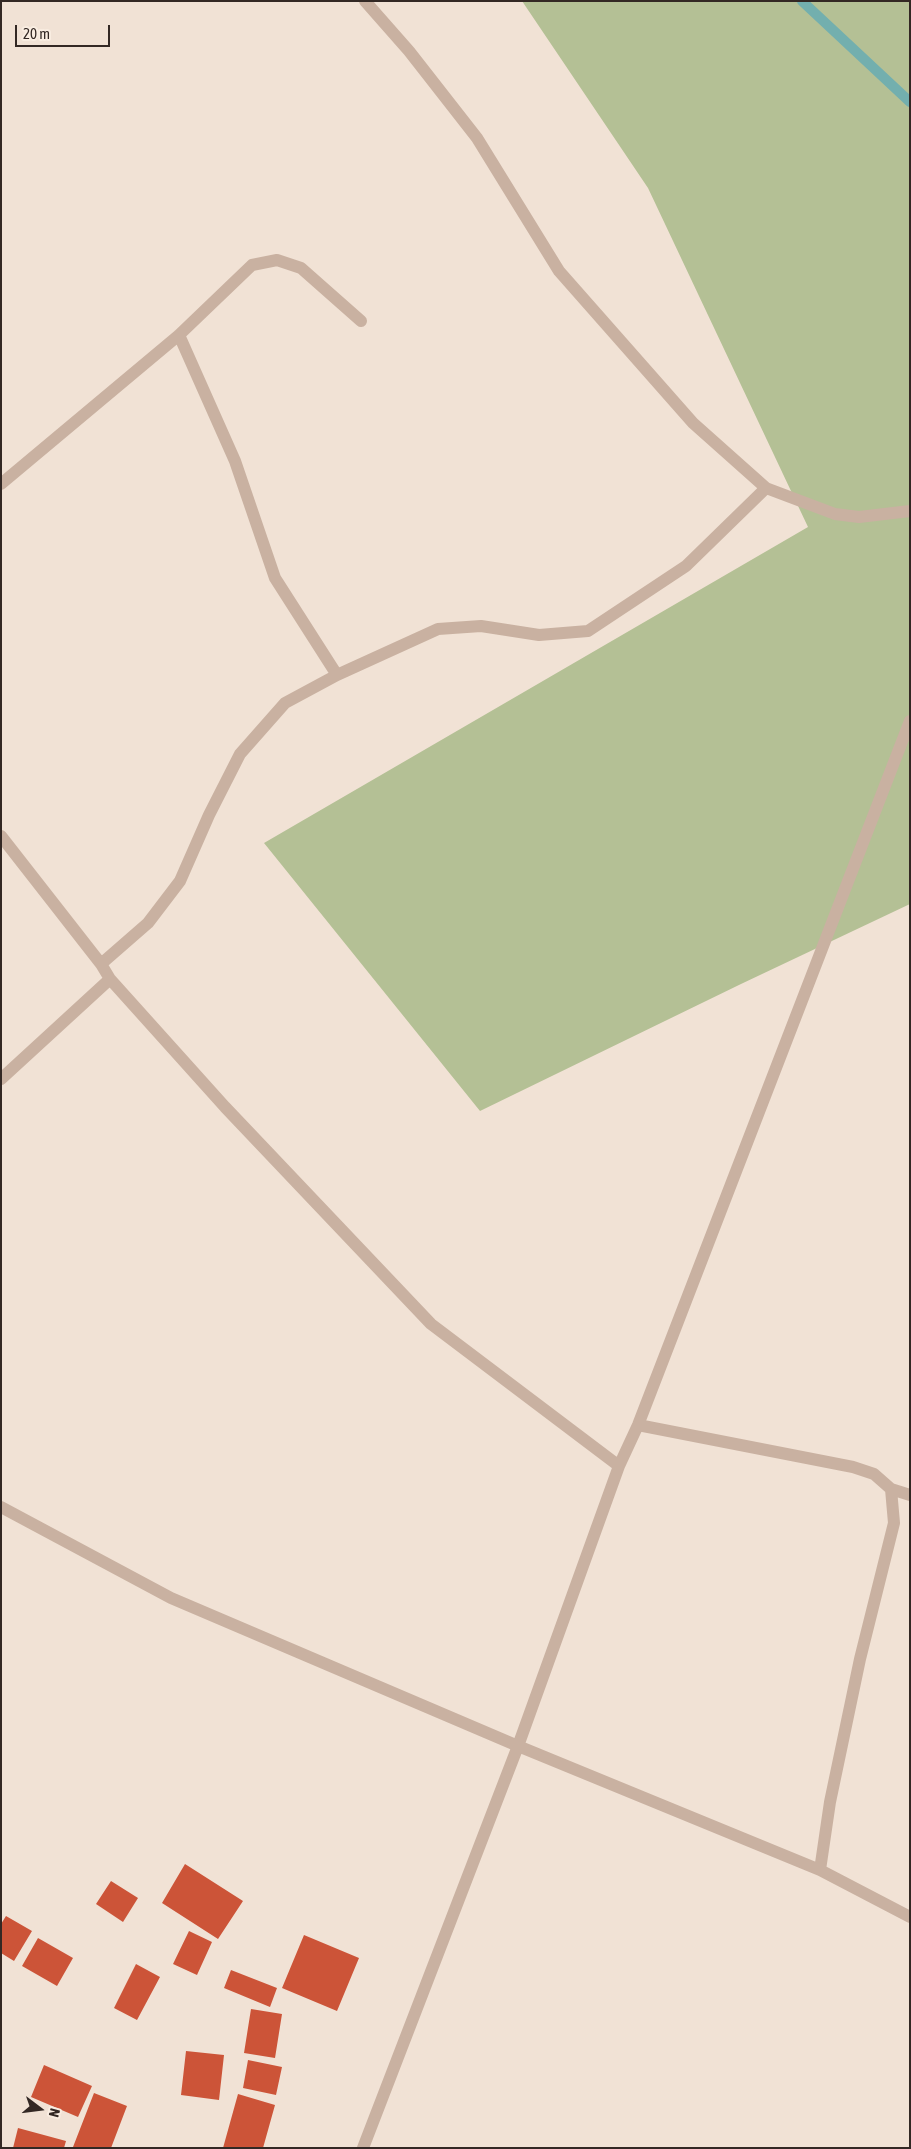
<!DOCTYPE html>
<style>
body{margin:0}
#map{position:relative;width:911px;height:2149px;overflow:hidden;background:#f1e2d5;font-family:"Asap Condensed",sans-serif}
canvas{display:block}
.frame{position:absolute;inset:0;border:2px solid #332824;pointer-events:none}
.north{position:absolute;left:15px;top:2084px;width:50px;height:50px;-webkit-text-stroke:4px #f9ede1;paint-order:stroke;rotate:105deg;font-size:14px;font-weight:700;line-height:20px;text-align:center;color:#332824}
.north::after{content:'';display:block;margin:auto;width:18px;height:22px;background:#332824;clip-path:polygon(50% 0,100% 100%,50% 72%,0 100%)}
.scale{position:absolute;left:15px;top:25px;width:95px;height:22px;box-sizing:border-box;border:2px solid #332824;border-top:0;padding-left:6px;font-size:15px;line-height:18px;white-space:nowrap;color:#332824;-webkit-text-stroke:4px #f9ede1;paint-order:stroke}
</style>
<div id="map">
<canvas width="911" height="2149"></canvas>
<div class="frame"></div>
<div class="north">N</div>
<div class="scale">20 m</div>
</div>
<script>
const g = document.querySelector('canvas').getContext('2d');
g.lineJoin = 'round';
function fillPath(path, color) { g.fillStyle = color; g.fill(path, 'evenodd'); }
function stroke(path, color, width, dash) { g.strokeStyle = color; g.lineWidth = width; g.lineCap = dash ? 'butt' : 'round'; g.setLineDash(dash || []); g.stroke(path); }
fillPath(new Path2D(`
 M 522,1 L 910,1 L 910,904 L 741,984 L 480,1111 L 264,843 L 808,527 L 648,188 Z`), '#b4c095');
stroke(new Path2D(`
 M 802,1 L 910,102`), '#73afae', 10);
fillPath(new Path2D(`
 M 185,1864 L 243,1901 L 218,1939 L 162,1903 Z
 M 111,1881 L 138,1898 L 123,1922 L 96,1904 Z
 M 6,1916 L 32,1931 L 14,1961 L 1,1953 L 1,1924 Z
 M 189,1931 L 212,1942 L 197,1975 L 173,1964 Z
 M 304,1935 L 359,1958 L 337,2011 L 282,1988 Z
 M 38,1938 L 73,1958 L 57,1986 L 22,1966 Z
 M 136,1964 L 160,1977 L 137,2020 L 114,2008 Z
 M 231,1970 L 277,1988 L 270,2007 L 224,1988 Z
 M 251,2009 L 282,2014 L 275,2058 L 244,2053 Z
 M 186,2051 L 224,2055 L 219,2100 L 181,2095 Z
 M 248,2060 L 282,2067 L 276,2095 L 243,2088 Z
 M 44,2065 L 92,2086 L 78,2117 L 31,2097 Z
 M 94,2093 L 127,2106 L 111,2148 L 75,2148 L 73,2147 Z
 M 238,2094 L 275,2105 L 263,2148 L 223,2148 Z
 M 18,2128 L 66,2141 L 64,2148 L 13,2148 Z`), '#cc5438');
stroke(new Path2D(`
 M 365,1 L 409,51 L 477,138 L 559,271 L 693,423 L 766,488 L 835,514 L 859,517 L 910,511
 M 179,335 L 235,461 L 275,578 L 337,675
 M 1,484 L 179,335 L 252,265 L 277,260 L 301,268 L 361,321
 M 1,836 L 101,964 L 110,979 L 225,1107 L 431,1324 L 619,1466
 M 101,964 L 148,923 L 180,881 L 209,815 L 240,754 L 285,703 L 337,675 L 438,629 L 481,626 L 539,635 L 588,631 L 686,566 L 766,488
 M 1,1079 L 110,979
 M 638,1425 L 853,1467 L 874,1474 L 891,1489 L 910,1495
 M 891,1489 L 894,1523 L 860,1659 L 830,1802 L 820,1870 L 910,1917
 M 1,1507 L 171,1598 L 518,1746 L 820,1870
 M 363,2148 L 518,1746 L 619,1466 L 638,1425 L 910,721`), '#c9b1a1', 12);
</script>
